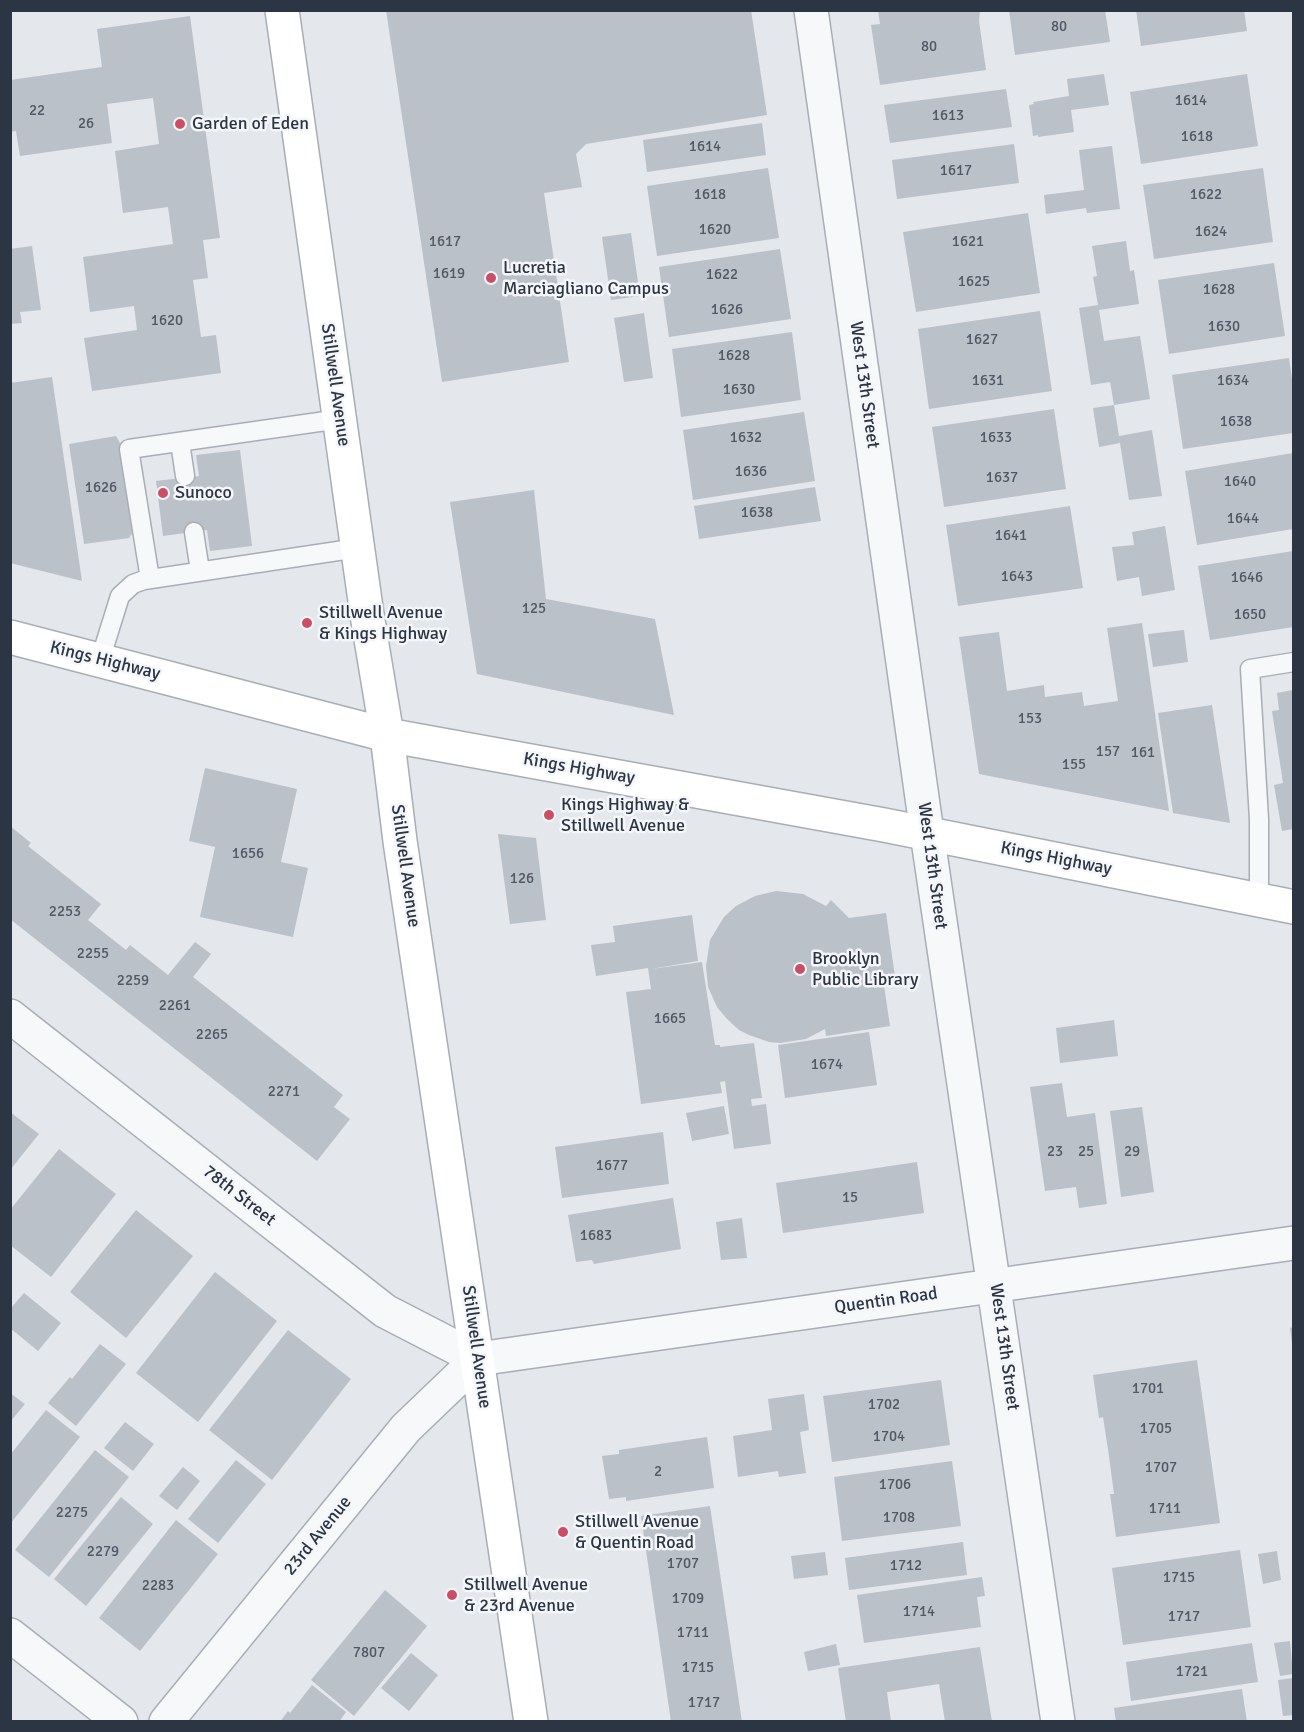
<!DOCTYPE html>
<style>
body{margin:0}
#map{position:relative;width:1304px;height:1732px;overflow:hidden;background:#e4e7eb;font-family:Signika,sans-serif}
canvas{display:block}
.frame{position:absolute;inset:0;border:12px solid #2c3544;pointer-events:none}
</style>
<div id="map">
<canvas width="1304" height="1732"></canvas>
<div class="frame"></div>
</div>
<script>
const g = document.querySelector('canvas').getContext('2d');
g.lineJoin = 'round';
function fillPath(path, color) { g.fillStyle = color; g.fill(path, 'evenodd'); }
function stroke(path, color, width, dash) { g.strokeStyle = color; g.lineWidth = width; g.lineCap = dash ? 'butt' : 'round'; g.setLineDash(dash || []); g.stroke(path); }
function write(font, color, halo, rows, align = 'center') {
  g.font = font + ' Signika,sans-serif'; g.lineWidth = 5; g.setLineDash([]); g.textBaseline = 'middle'; g.strokeStyle = halo; g.fillStyle = color; for (const [text, x, y, turn = 0] of rows) {
    g.save(); g.translate(x, y); g.rotate((+turn || 0) * Math.PI / 180); g.textAlign = isNaN(turn) ? turn : align; if (halo) g.strokeText(text, 0, 0); g.fillText(text, 0, 0); g.restore();
  }
}
fillPath(new Path2D(`
 M 386,10 L 751,10 L 767,115 L 586,144 L 576,154 L 582,187 L 544,193 L 569,362 L 442,382 Z
 M 878,10 L 980,10 L 979,21 L 986,70 L 880,85 L 871,25 L 880,24 Z
 M 1009,10 L 1105,10 L 1110,42 L 1015,55 Z
 M 1136,10 L 1244,10 L 1247,31 L 1141,46 Z
 M 190,16 L 220,238 L 203,240 L 208,278 L 193,280 L 201,337 L 216,335 L 221,373 L 92,391 L 84,338 L 137,330 L 134,306 L 90,312 L 83,257 L 173,244 L 168,207 L 123,213 L 115,151 L 159,144 L 153,98 L 107,104 L 112,143 L 20,156 L 16,131 L 10,132 L 10,80 L 102,67 L 97,29 Z
 M 1104,74 L 1109,105 L 1071,110 L 1074,132 L 1038,137 L 1038,135 L 1033,136 L 1029,105 L 1034,104 L 1033,102 L 1069,96 L 1067,79 Z
 M 1247,74 L 1258,146 L 1141,164 L 1130,92 Z
 M 1006,89 L 1012,127 L 890,143 L 884,105 Z
 M 762,123 L 766,155 L 647,172 L 643,140 Z
 M 1014,144 L 1019,183 L 897,199 L 892,160 Z
 M 1112,146 L 1120,209 L 1087,213 L 1086,208 L 1046,214 L 1044,195 L 1084,190 L 1079,150 Z
 M 768,168 L 779,238 L 657,256 L 647,186 Z
 M 1263,168 L 1273,242 L 1154,259 L 1143,185 Z
 M 1028,213 L 1040,293 L 916,312 L 903,232 Z
 M 631,233 L 640,296 L 611,300 L 602,237 Z
 M 1126,241 L 1130,271 L 1134,270 L 1139,304 L 1099,310 L 1104,341 L 1140,336 L 1150,399 L 1114,405 L 1119,436 L 1152,430 L 1162,496 L 1129,500 L 1120,443 L 1099,447 L 1093,408 L 1114,405 L 1110,382 L 1091,385 L 1079,308 L 1098,305 L 1093,277 L 1097,276 L 1092,246 Z
 M 32,246 L 41,310 L 20,312 L 22,323 L 10,324 L 10,249 Z
 M 780,249 L 791,319 L 669,337 L 659,267 Z
 M 1274,263 L 1285,336 L 1169,354 L 1158,280 Z
 M 1040,311 L 1052,391 L 929,409 L 918,329 Z
 M 644,313 L 653,378 L 624,382 L 614,318 Z
 M 792,332 L 801,400 L 681,417 L 672,349 Z
 M 1289,358 L 1293,386 L 1293,433 L 1183,449 L 1172,375 Z
 M 52,377 L 82,581 L 10,563 L 10,383 Z
 M 1054,409 L 1066,489 L 944,507 L 932,427 Z
 M 804,412 L 815,481 L 693,500 L 683,430 Z
 M 116,436 L 120,443 L 133,532 L 129,538 L 84,544 L 69,444 Z
 M 240,450 L 252,546 L 210,551 L 207,530 L 163,536 L 156,481 L 199,476 L 196,455 Z
 M 1293,453 L 1293,529 L 1197,545 L 1185,471 Z
 M 815,487 L 821,521 L 699,539 L 694,506 Z
 M 534,490 L 546,599 L 655,619 L 674,715 L 477,674 L 450,502 Z
 M 1070,506 L 1083,588 L 958,606 L 946,525 Z
 M 1165,526 L 1175,590 L 1142,596 L 1139,577 L 1117,581 L 1112,547 L 1134,545 L 1132,532 Z
 M 1293,551 L 1293,627 L 1210,640 L 1198,566 Z
 M 1142,623 L 1169,811 L 979,774 L 959,637 L 999,632 L 1007,691 L 1044,685 L 1045,697 L 1082,692 L 1084,706 L 1118,701 L 1107,628 Z
 M 1184,630 L 1188,662 L 1153,667 L 1148,634 Z
 M 1293,690 L 1293,829 L 1282,831 L 1274,785 L 1283,783 L 1272,711 L 1279,710 L 1277,693 Z
 M 1212,705 L 1230,823 L 1173,813 L 1158,713 Z
 M 205,768 L 297,789 L 281,862 L 308,868 L 293,937 L 200,917 L 215,847 L 189,841 Z
 M 10,826 L 31,843 L 28,846 L 101,904 L 88,920 L 126,950 L 130,945 L 168,975 L 195,942 L 211,954 L 193,977 L 343,1095 L 334,1107 L 350,1119 L 317,1161 L 10,919 Z
 M 498,834 L 536,838 L 546,920 L 510,924 Z
 M 776,891 L 803,894 L 826,906 L 831,900 L 849,918 L 886,913 L 895,977 L 883,979 L 890,1026 L 826,1036 L 825,1029 L 806,1039 L 780,1043 L 769,1042 L 749,1035 L 739,1030 L 727,1019 L 717,1007 L 708,987 L 706,966 L 710,940 L 724,917 L 736,906 L 755,896 Z
 M 692,915 L 698,961 L 651,969 L 702,962 L 715,1045 L 720,1045 L 720,1047 L 754,1043 L 762,1098 L 751,1099 L 752,1106 L 766,1104 L 771,1144 L 734,1149 L 725,1081 L 720,1082 L 722,1093 L 641,1104 L 626,992 L 651,989 L 648,968 L 596,976 L 591,945 L 615,942 L 613,926 Z
 M 1114,1020 L 1118,1056 L 1060,1063 L 1056,1028 Z
 M 869,1032 L 877,1085 L 785,1098 L 778,1045 Z
 M 1062,1083 L 1067,1117 L 1095,1113 L 1107,1204 L 1079,1208 L 1076,1187 L 1045,1191 L 1030,1087 Z
 M 724,1106 L 729,1134 L 692,1141 L 686,1113 Z
 M 1142,1107 L 1154,1192 L 1121,1197 L 1110,1111 Z
 M 10,1112 L 39,1134 L 10,1170 Z
 M 663,1132 L 669,1184 L 562,1198 L 555,1147 Z
 M 59,1149 L 116,1194 L 51,1277 L 10,1245 L 10,1210 Z
 M 917,1162 L 924,1213 L 783,1233 L 776,1183 Z
 M 673,1198 L 681,1249 L 594,1264 L 592,1260 L 576,1262 L 568,1215 Z
 M 136,1210 L 193,1256 L 126,1338 L 70,1292 Z
 M 742,1218 L 747,1258 L 721,1260 L 716,1222 Z
 M 215,1272 L 277,1321 L 198,1422 L 136,1373 Z
 M 24,1293 L 61,1323 L 38,1351 L 10,1328 L 10,1309 Z
 M 1293,1327 L 1293,1343 L 1292,1343 L 1290,1328 Z
 M 288,1330 L 351,1379 L 272,1480 L 209,1430 Z
 M 100,1344 L 126,1364 L 76,1426 L 48,1403 L 70,1377 L 72,1379 Z
 M 1197,1360 L 1220,1523 L 1116,1537 L 1110,1494 L 1114,1494 L 1109,1456 L 1103,1417 L 1099,1418 L 1093,1375 Z
 M 941,1380 L 950,1445 L 832,1462 L 823,1396 Z
 M 10,1393 L 25,1404 L 10,1422 Z
 M 804,1394 L 809,1430 L 800,1432 L 806,1473 L 779,1477 L 778,1471 L 738,1477 L 733,1436 L 772,1430 L 768,1399 Z
 M 46,1410 L 80,1437 L 10,1524 L 10,1455 Z
 M 125,1422 L 154,1444 L 133,1471 L 104,1448 Z
 M 707,1437 L 714,1488 L 626,1501 L 626,1497 L 609,1499 L 602,1456 L 619,1454 L 619,1450 Z
 M 95,1450 L 129,1477 L 49,1577 L 15,1550 Z
 M 236,1460 L 266,1484 L 218,1543 L 188,1519 Z
 M 952,1461 L 961,1526 L 842,1541 L 834,1477 Z
 M 183,1467 L 200,1481 L 177,1510 L 159,1496 Z
 M 121,1497 L 153,1524 L 86,1606 L 54,1579 Z
 M 710,1506 L 742,1722 L 671,1722 L 641,1516 Z
 M 176,1520 L 218,1554 L 140,1651 L 99,1618 Z
 M 963,1542 L 967,1575 L 849,1590 L 845,1558 Z
 M 1240,1550 L 1251,1627 L 1123,1645 L 1112,1568 Z
 M 1277,1551 L 1281,1580 L 1263,1584 L 1258,1554 Z
 M 825,1552 L 828,1575 L 794,1579 L 791,1556 Z
 M 982,1577 L 985,1596 L 977,1597 L 981,1627 L 864,1643 L 857,1595 Z
 M 385,1590 L 427,1626 L 354,1716 L 311,1680 Z
 M 1290,1641 L 1293,1674 L 1280,1676 L 1274,1643 Z
 M 1252,1643 L 1258,1682 L 1131,1701 L 1126,1662 Z
 M 836,1644 L 840,1665 L 808,1671 L 804,1652 Z
 M 980,1647 L 992,1722 L 945,1722 L 939,1684 L 887,1692 L 891,1722 L 846,1722 L 838,1668 Z
 M 411,1653 L 438,1675 L 409,1711 L 381,1688 Z
 M 1293,1678 L 1293,1715 L 1283,1716 L 1278,1680 Z
 M 312,1685 L 346,1712 L 339,1722 L 280,1722 L 288,1711 L 290,1713 Z
 M 1242,1689 L 1247,1722 L 1116,1722 L 1114,1708 Z`), '#bbc1c9');
const lane = new Path2D(`
 M 180,442 L 185,476
 M 194,532 L 200,571
 M 150,579 L 129,449 L 340,419
 M 100,660 L 120,596 L 133,584 L 144,580 L 358,548
 M 1259,900 L 1259,819 L 1250,669 L 1294,662`);
const street = new Path2D(`
 M 811,10 L 927,833 L 1058,1722
 M 10,1016 L 385,1311 L 478,1359
 M 478,1359 L 1294,1243
 M 10,1635 L 121,1722
 M 166,1722 L 406,1428 L 478,1359`);
const secondary = new Path2D(`
 M 282,10 L 367,615 L 387,735 L 400,841 L 531,1722
 M 10,637 L 387,735 L 884,825 L 1294,907`);
stroke(lane, '#a9aeb6', 21);
stroke(street, '#a9aeb6', 36);
stroke(secondary, '#a9aeb6', 36);
stroke(lane, '#f7f8fa', 18);
stroke(street, '#f7f8fa', 33);
stroke(secondary, '#fff', 33);
for (const [x, y, r, color] of [
 [180,124,6,"#cc4e65"],
 [491,278,6,"#cc4e65"],
 [163,493,6,"#cc4e65"],
 [307,623,6,"#cc4e65"],
 [549,815,6,"#cc4e65"],
 [800,969,6,"#cc4e65"],
 [563,1532,6,"#cc4e65"],
 [452,1595,6,"#cc4e65"]
]) { const dot = new Path2D(); dot.arc(x, y, r, 0, 2 * Math.PI); g.fillStyle = color; g.fill(dot); stroke(dot, '#f4f6f9', 2); }
write('15px', '#505865', null, [
 ["80",1059,27],
 ["80",929,47],
 ["1614",1191,101],
 ["22",37,111],
 ["1613",948,116],
 ["26",86,124],
 ["1618",1197,137],
 ["1614",705,147],
 ["1617",956,171],
 ["1618",710,195],
 ["1622",1206,195],
 ["1620",715,230],
 ["1624",1211,232],
 ["1617",445,242],
 ["1621",968,242],
 ["1619",449,274],
 ["1622",722,275],
 ["1625",974,282],
 ["1628",1219,290],
 ["1626",727,310],
 ["1620",167,321],
 ["1630",1224,327],
 ["1627",982,340],
 ["1628",734,356],
 ["1631",988,381],
 ["1634",1233,381],
 ["1630",739,390],
 ["1638",1236,422],
 ["1632",746,438],
 ["1633",996,438],
 ["1636",751,472],
 ["1637",1002,478],
 ["1640",1240,482],
 ["1626",101,488],
 ["1638",757,513],
 ["1644",1243,519],
 ["1641",1011,536],
 ["1643",1017,577],
 ["1646",1247,578],
 ["125",534,609],
 ["1650",1250,615],
 ["153",1030,719],
 ["157",1108,752],
 ["161",1143,753],
 ["155",1074,765],
 ["1656",248,854],
 ["126",522,879],
 ["2253",65,912],
 ["2255",93,954],
 ["2259",133,981],
 ["2261",175,1006],
 ["1665",670,1019],
 ["2265",212,1035],
 ["1674",827,1065],
 ["2271",284,1092],
 ["23",1055,1152],
 ["25",1086,1152],
 ["29",1132,1152],
 ["1677",612,1166],
 ["15",850,1198],
 ["1683",596,1236],
 ["1701",1148,1389],
 ["1702",884,1405],
 ["1705",1156,1429],
 ["1704",889,1437],
 ["1707",1161,1468],
 ["2",658,1472],
 ["1706",895,1485],
 ["1711",1165,1509],
 ["2275",72,1513],
 ["1708",899,1518],
 ["2279",103,1552],
 ["1707",683,1564],
 ["1712",906,1566],
 ["1715",1179,1578],
 ["2283",158,1586],
 ["1709",688,1599],
 ["1714",919,1612],
 ["1717",1184,1617],
 ["1711",693,1633],
 ["7807",369,1653],
 ["1715",698,1668],
 ["1721",1192,1672],
 ["1717",704,1703]
]);
write('18px', '#2c3544', '#f4f6f9', [
 ["Garden of Eden",192,124],
 ["Lucretia",503,268],
 ["Marciagliano Campus",503,289],
 ["Sunoco",175,493],
 ["Stillwell Avenue",319,613],
 ["& Kings Highway",319,634],
 ["Kings Highway &",561,805],
 ["Stillwell Avenue",561,826],
 ["Brooklyn",812,959],
 ["Public Library",812,980],
 ["Stillwell Avenue",575,1522],
 ["& Quentin Road",575,1543],
 ["Stillwell Avenue",464,1585],
 ["& 23rd Avenue",464,1606]
], 'left');
write('18px', '#2c3544', '#f4f6f9', [
 ["Stillwell Avenue",335,385,82],
 ["West 13th Street",864,385,82],
 ["Kings Highway",105,661,14],
 ["Kings Highway",579,769,10],
 ["Kings Highway",1056,859,11],
 ["Stillwell Avenue",405,866,82],
 ["West 13th Street",932,866,82],
 ["78th Street",239,1196,38],
 ["Quentin Road",886,1301,-8],
 ["Stillwell Avenue",476,1347,82],
 ["West 13th Street",1004,1347,82],
 ["23rd Avenue",318,1536,-51]
]);
</script>
